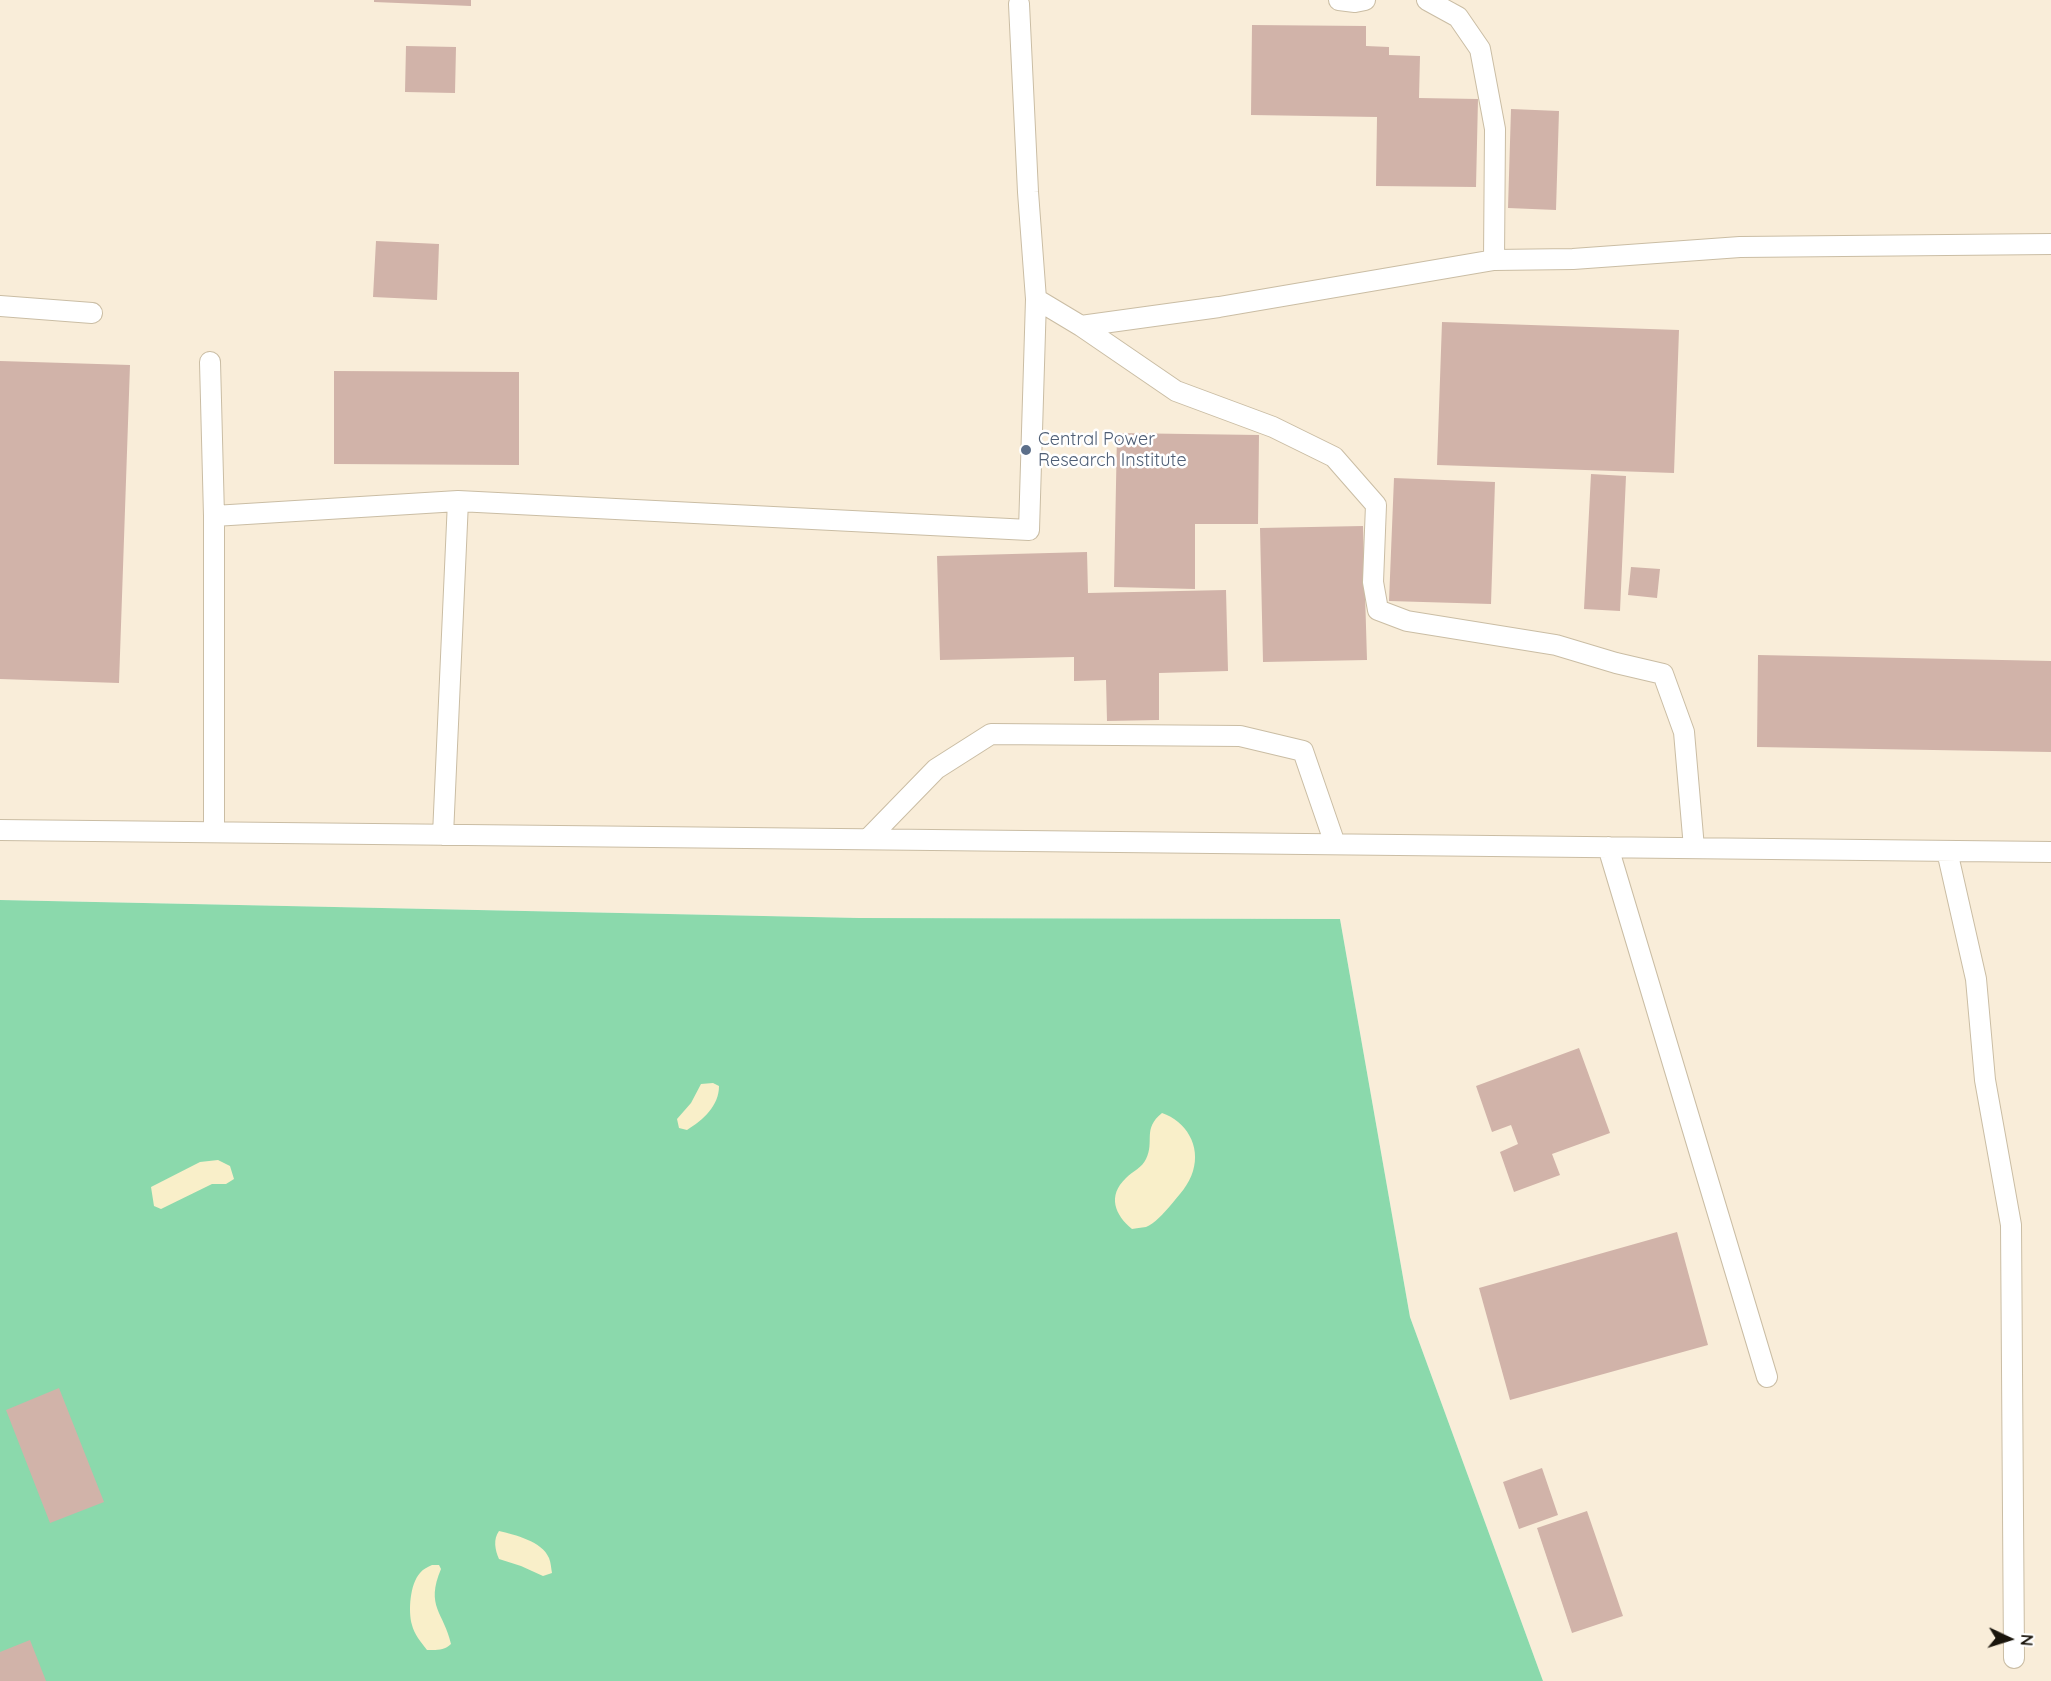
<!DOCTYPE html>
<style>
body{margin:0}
#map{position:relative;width:2051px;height:1681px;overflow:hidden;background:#fdf8ee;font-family:Quicksand,sans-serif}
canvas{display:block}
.north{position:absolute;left:1979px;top:1609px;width:60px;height:60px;-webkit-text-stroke:4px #fff;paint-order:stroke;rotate:94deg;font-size:16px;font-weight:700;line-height:24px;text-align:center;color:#1a150c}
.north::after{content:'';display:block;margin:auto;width:21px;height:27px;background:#1a150c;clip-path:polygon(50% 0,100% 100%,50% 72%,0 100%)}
</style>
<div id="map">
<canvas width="2051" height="1681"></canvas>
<div class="north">N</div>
</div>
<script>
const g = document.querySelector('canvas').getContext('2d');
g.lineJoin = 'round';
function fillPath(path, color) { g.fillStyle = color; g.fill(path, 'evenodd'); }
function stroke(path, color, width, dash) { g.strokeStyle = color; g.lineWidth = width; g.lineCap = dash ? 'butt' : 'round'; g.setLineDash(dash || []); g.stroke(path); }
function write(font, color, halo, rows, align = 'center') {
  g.font = font + ' Quicksand,sans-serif'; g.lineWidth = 5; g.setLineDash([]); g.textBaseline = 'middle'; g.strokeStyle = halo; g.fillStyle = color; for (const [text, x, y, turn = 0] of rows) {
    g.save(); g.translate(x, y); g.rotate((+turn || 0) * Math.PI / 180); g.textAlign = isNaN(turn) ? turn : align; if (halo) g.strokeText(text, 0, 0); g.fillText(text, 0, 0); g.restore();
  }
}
fillPath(new Path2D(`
 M 0,0 L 2051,0 L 2051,1681 L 1543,1681 L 1410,1317 L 1340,919 L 859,918 L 0,900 Z`), '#f9edd9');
fillPath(new Path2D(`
 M 0,900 L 859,918 L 1340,919 L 1410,1317 L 1543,1681 L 0,1681 Z`), '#8bd9ac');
fillPath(new Path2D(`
 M 713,1083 L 719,1086 C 719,1106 703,1120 687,1130 L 679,1128 L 677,1119 L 691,1103 L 701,1084 Z
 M 1162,1113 C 1186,1121 1201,1146 1193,1171 C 1189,1185 1179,1195 1170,1206 C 1164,1213 1154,1224 1146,1227 C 1141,1228 1136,1228 1132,1229 C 1115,1215 1107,1196 1126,1178 C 1133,1171 1142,1168 1146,1159 C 1155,1141 1142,1129 1162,1113 Z
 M 218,1160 L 230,1166 L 234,1179 L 226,1184 L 212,1184 L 161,1209 L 154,1206 L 151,1187 L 200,1162 Z
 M 499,1531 C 515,1535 542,1541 549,1558 C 551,1563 551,1568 552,1573 L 543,1576 L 521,1566 L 499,1559 C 495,1550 493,1539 499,1531 Z
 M 432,1565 L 439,1565 L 441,1569 C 425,1607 444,1612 451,1644 C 444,1651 436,1650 427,1650 C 421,1642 414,1634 412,1625 C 408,1611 410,1584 420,1573 C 423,1569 428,1567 432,1565 Z`), '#f9efc9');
fillPath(new Path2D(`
 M 374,0 L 471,0 L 471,6 L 374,2 Z
 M 1252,25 L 1366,26 L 1366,46 L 1389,47 L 1389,55 L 1420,56 L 1419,98 L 1478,99 L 1476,187 L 1376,186 L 1377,117 L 1251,115 Z
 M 406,46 L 456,47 L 455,93 L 405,92 Z
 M 1511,109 L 1559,111 L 1556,210 L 1508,208 Z
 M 376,241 L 439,244 L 437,300 L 373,297 Z
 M 1442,322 L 1679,330 L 1674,473 L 1437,465 Z
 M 0,361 L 130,365 L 119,683 L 0,679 Z
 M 334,371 L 519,372 L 519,465 L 334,464 Z
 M 1117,433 L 1259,435 L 1258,524 L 1195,524 L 1195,589 L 1114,587 Z
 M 1591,474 L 1626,476 L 1620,611 L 1584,609 Z
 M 1394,478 L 1495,482 L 1491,604 L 1389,601 Z
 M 1363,526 L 1367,660 L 1263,662 L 1260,528 Z
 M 1087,552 L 1088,593 L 1226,590 L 1228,671 L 1159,673 L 1159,720 L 1107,721 L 1106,680 L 1074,681 L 1074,657 L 940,660 L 937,556 Z
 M 1631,567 L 1660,569 L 1657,598 L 1628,595 Z
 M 1758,655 L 2051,661 L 2051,752 L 1757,747 Z
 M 1579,1048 L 1610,1133 L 1552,1154 L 1560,1175 L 1514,1192 L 1500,1152 L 1518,1144 L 1511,1125 L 1492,1132 L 1476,1086 Z
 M 1677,1232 L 1708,1345 L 1510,1400 L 1479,1288 Z
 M 59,1388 L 104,1502 L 50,1523 L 6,1410 Z
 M 1542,1468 L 1558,1515 L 1519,1529 L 1503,1482 Z
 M 1587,1511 L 1623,1616 L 1572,1633 L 1537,1528 Z
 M 30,1640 L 46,1681 L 0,1681 L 0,1652 Z`), '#d1b3a9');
const lane = new Path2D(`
 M 1339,0 L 1355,2 L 1365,0
 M 1427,0 L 1458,17 L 1480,49 L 1495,129 L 1494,260 L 1573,259 L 1740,247 L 2051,244
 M 1019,4 L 1028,192 L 1036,299 L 1081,326 L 1219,307 L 1494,260
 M 0,306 L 92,313
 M 1081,326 L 1176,391 L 1273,427 L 1334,457 L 1376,505 L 1373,582 L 1378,610 L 1407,621 L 1556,645 L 1616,663 L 1663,674 L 1684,732 L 1694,848
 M 210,362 L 214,516
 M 0,830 L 2051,852
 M 214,832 L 214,516 L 458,501 L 1029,530 L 1036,299
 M 443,835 L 458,501
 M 868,839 L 936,769 L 991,734 L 1240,736 L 1303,751 L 1335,844
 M 1608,847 L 1767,1377
 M 1947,851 L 1976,979 L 1985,1080 L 2011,1225 L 2014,1658`);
stroke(lane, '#cabda4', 22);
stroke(lane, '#fff', 20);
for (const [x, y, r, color] of [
 [1026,450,6,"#5c6f8a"]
]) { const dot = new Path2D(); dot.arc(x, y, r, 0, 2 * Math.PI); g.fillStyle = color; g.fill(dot); stroke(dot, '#fff', 2); }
write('18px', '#4e5e75', '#fff', [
 ["Central Power",1038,440],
 ["Research Institute",1038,461]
], 'left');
</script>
